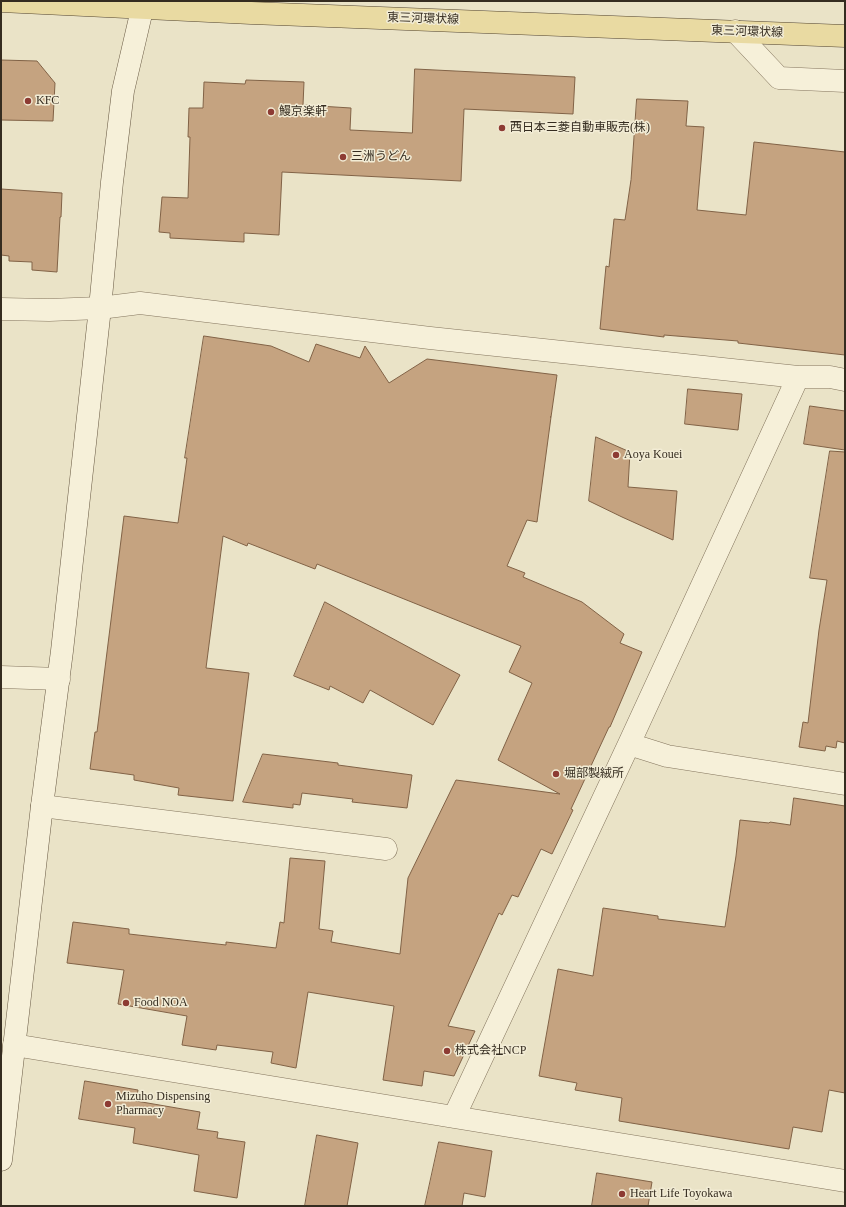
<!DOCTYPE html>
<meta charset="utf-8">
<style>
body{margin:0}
#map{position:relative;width:846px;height:1207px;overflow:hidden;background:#eae3c7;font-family:"Times New Roman",serif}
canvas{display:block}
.frame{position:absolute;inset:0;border:2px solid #352c20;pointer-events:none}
</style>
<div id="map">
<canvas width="846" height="1207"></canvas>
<div class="frame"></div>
</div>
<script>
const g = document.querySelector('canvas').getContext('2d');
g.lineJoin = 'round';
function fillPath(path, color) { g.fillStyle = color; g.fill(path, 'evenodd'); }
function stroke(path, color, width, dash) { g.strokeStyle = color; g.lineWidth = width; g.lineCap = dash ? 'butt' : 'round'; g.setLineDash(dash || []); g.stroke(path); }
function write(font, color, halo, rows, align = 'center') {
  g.font = font + ' "Times New Roman","Noto Sans JP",serif'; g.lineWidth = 3; g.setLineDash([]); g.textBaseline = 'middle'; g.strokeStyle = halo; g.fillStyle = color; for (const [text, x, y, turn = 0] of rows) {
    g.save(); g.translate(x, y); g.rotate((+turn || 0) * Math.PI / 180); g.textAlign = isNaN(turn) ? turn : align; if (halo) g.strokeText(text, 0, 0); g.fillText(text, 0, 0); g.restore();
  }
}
const building = new Path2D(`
 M 1,60 L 37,61 L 55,83 L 53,121 L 1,120 Z
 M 415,69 L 575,77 L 573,114 L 464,109 L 461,181 L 282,172 L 279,235 L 244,233 L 244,242 L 170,238 L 170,233 L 159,232 L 162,197 L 188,198 L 190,137 L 188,137 L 189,108 L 203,108 L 204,82 L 245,84 L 246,80 L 304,82 L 303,105 L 351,108 L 350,130 L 412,133 Z
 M 637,99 L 688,101 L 686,126 L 704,127 L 697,210 L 746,215 L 754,142 L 845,152 L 845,355 L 738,343 L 738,341 L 664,335 L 664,337 L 600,329 L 606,266 L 609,267 L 614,219 L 625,220 L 631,180 Z
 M 1,189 L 62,193 L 61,217 L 60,217 L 57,272 L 32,270 L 32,262 L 9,261 L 9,256 L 1,255 Z
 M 204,336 L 271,346 L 309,362 L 316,344 L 360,358 L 365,346 L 389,383 L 427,359 L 557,375 L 551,417 L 550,417 L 551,417 L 537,522 L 527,520 L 507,566 L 525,573 L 523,577 L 582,602 L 624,634 L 620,643 L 642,652 L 610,727 L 609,727 L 571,809 L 573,810 L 552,854 L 541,849 L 518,897 L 512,895 L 502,915 L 499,913 L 448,1026 L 475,1031 L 454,1076 L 424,1071 L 422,1086 L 383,1080 L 394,1006 L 308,992 L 296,1068 L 271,1063 L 273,1052 L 217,1045 L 216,1050 L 182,1045 L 187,1016 L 118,1004 L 124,970 L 67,963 L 73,922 L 129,929 L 129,934 L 226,945 L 226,942 L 276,948 L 280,922 L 284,923 L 290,858 L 325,861 L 319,929 L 333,931 L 331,942 L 400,954 L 408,878 L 456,780 L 560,794 L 498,760 L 532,683 L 509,672 L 521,646 L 317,564 L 315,569 L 248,543 L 247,546 L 223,536 L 206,668 L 249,673 L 233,801 L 178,795 L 179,788 L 134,780 L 134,775 L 90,769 L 95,732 L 97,732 L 124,516 L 178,523 L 187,458 L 185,458 Z
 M 688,389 L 742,394 L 738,430 L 685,424 Z
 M 810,406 L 845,411 L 845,450 L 804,444 Z
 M 596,437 L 630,452 L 628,487 L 677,491 L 673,540 L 622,517 L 589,501 Z
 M 830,451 L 845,452 L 845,743 L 837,741 L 836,748 L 826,746 L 825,751 L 799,747 L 803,722 L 808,723 L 819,630 L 827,580 L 810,578 Z
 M 325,602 L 460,675 L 433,725 L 370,690 L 363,703 L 330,686 L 329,690 L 294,676 Z
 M 263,754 L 338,763 L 338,765 L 412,775 L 407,808 L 352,802 L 353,799 L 302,793 L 300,805 L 293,804 L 293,808 L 243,802 Z
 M 794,798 L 845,806 L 845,1093 L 829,1090 L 822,1132 L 793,1127 L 789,1149 L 619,1121 L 622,1098 L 575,1090 L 577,1083 L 539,1076 L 558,969 L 593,976 L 603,908 L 658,916 L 658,919 L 725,927 L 736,856 L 740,820 L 769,823 L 770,822 L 790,825 Z
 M 85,1081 L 138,1090 L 136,1101 L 200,1112 L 197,1129 L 218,1132 L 217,1138 L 245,1142 L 237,1198 L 194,1191 L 199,1155 L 133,1143 L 135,1128 L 79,1119 Z
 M 317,1135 L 358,1143 L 347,1206 L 305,1206 Z
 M 439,1142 L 492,1151 L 485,1197 L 464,1193 L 462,1206 L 425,1206 Z
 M 597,1173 L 652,1182 L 648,1206 L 592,1206 Z`);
fillPath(building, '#c5a380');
stroke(building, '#816246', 1);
const street = new Path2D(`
 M 735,31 L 779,78 L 845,81
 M 1,309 L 49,310 L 100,308 L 140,303 L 430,338 L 798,377 L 830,377 L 845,380
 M 1,677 L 59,679
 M 629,744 L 667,756 L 845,784
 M 42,806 L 386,849
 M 14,1045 L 454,1117 L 845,1181
 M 454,1117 L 629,744 L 798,377`);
const secondary = new Path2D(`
 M 1,1160 L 42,806 L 62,651 L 100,308 L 112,182 L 123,91 L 144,1`);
const primary = new Path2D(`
 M 1,1 L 251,13 L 845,36`);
stroke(street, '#84755e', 23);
stroke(secondary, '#665741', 23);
stroke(primary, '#524431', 23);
stroke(street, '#f6f0d9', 22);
stroke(secondary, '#f6f0d9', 22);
stroke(primary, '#e9daa2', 22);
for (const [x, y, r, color] of [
 [28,101,4,"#8d3b33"],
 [271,112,4,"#8d3b33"],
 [502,128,4,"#8d3b33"],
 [343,157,4,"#8d3b33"],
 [616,455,4,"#8d3b33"],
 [556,774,4,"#8d3b33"],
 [126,1003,4,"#8d3b33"],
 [447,1051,4,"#8d3b33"],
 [108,1104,4,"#8d3b33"],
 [622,1194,4,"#8d3b33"]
]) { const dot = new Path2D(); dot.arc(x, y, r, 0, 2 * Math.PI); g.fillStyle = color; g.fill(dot); stroke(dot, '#f2ecd5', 1.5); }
write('12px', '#352c20', '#f2ecd5', [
 ["東三河環状線",423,19,2],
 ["東三河環状線",747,32,2]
]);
write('12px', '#352c20', '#f2ecd5', [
 ["KFC",36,101],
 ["鰻京楽軒",279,112],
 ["西日本三菱自動車販売(株)",510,128],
 ["三洲うどん",351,157],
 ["Aoya Kouei",624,455],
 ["堀部製絨所",564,774],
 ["Food NOA",134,1003],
 ["株式会社NCP",455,1051],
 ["Mizuho Dispensing",116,1097],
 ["Pharmacy",116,1111],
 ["Heart Life Toyokawa",630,1194]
], 'left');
</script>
